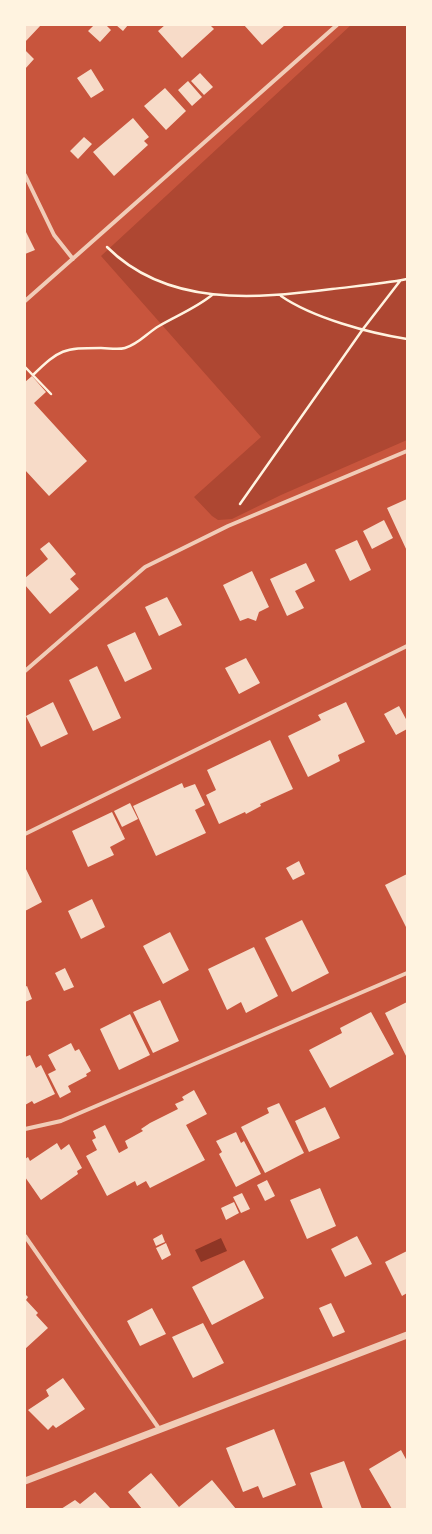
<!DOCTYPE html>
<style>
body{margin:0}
#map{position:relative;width:432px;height:1534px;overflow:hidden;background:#c8553d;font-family:Literata,serif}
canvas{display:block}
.frame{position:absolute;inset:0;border:26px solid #fff3e0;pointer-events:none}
</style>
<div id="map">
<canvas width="432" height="1534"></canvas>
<div class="frame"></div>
</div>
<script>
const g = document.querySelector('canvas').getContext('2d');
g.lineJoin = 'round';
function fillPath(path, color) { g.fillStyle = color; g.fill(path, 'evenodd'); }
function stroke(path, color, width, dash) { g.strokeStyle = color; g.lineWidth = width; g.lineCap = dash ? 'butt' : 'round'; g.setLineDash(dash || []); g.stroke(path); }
fillPath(new Path2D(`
 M 351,25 L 407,25 L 407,440 L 281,495 L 232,519 L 218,520 L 212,516 L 194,497 L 261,437 L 101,256 Z`), '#ae4732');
fillPath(new Path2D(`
 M 221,1238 L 227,1251 L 201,1262 L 195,1250 Z`), '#8f3625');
fillPath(new Path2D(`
 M 25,25 L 41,25 L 25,42 Z
 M 94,25 L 106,25 L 111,30 L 100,42 L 88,31 Z
 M 116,25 L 128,25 L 123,31 Z
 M 165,25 L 210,25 L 214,29 L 182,58 L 158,31 Z
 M 244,25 L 285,25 L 262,45 Z
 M 25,50 L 34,59 L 25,69 Z
 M 91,69 L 104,90 L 91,98 L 77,78 Z
 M 200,73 L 213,87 L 204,95 L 191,81 Z
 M 188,81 L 202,97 L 192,106 L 178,90 Z
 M 165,88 L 186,111 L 166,130 L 144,106 Z
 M 133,118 L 149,137 L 144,141 L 148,145 L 114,176 L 93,152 Z
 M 84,137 L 92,144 L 78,159 L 70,151 Z
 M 25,230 L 35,250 L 25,254 Z
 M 32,376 L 46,392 L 34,403 L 87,461 L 49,496 L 25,470 L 25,382 Z
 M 407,499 L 407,551 L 387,508 Z
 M 384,520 L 393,538 L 372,549 L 363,531 Z
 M 357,540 L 371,570 L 350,581 L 335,550 Z
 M 49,542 L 76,574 L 70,579 L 79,589 L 50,614 L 25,585 L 25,578 L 48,559 L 40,549 Z
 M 306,563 L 315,581 L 295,591 L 304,608 L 287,616 L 270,579 Z
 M 252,571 L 269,607 L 259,612 L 256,621 L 248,618 L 240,621 L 223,585 Z
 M 167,597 L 182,625 L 159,636 L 145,607 Z
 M 135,632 L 152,669 L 125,682 L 107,645 Z
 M 246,658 L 260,683 L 239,694 L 225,668 Z
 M 97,666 L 121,718 L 93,731 L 69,680 Z
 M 53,702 L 68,734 L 41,747 L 26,716 Z
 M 346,702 L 365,742 L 338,755 L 340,761 L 308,777 L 288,736 L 321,720 L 318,715 Z
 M 399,706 L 407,721 L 407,729 L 396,735 L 384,714 Z
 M 270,740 L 293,789 L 260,804 L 261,806 L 246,814 L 245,812 L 219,824 L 206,795 L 216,790 L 207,770 Z
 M 182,783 L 184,788 L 195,784 L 205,805 L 195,810 L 206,833 L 156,856 L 133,806 Z
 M 130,803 L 138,819 L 122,827 L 114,811 Z
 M 112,812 L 125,839 L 110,847 L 114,855 L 88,867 L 72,831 Z
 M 299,861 L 305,874 L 293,880 L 286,868 Z
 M 25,867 L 42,902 L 25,911 Z
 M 407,874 L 407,929 L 385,885 Z
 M 92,899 L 105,927 L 81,939 L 68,911 Z
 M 302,920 L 329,973 L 292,992 L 265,938 Z
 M 170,932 L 189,970 L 163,984 L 143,946 Z
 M 254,947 L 278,996 L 246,1013 L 241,1002 L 227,1010 L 208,969 Z
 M 65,968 L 74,987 L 64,991 L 55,973 Z
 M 27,986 L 32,999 L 25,1002 L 25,987 Z
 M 160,1000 L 179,1041 L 153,1053 L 133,1012 Z
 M 407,1002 L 407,1058 L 385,1013 Z
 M 371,1012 L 394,1054 L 330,1088 L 309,1050 L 342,1033 L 340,1028 Z
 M 130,1014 L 150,1055 L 119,1070 L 100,1029 Z
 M 71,1043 L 75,1051 L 79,1049 L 91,1071 L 86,1074 L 87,1076 L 68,1086 L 71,1092 L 60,1098 L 48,1074 L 56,1070 L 48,1055 Z
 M 30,1055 L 36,1068 L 41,1065 L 55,1094 L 34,1104 L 32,1101 L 25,1105 L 25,1057 Z
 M 194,1090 L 207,1114 L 186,1125 L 205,1160 L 150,1188 L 146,1181 L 137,1186 L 135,1181 L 107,1196 L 86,1156 L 97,1150 L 92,1140 L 96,1138 L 93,1131 L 105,1125 L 119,1153 L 128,1148 L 125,1141 L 143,1131 L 141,1129 L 150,1123 L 178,1109 L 175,1104 L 184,1100 L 182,1097 Z
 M 279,1103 L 304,1153 L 265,1173 L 241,1127 L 269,1113 L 267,1108 Z
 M 325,1107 L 340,1138 L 309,1152 L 295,1121 Z
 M 236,1132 L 241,1143 L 244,1141 L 261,1174 L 236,1187 L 219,1154 L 222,1152 L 216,1141 Z
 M 57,1143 L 61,1150 L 69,1144 L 82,1168 L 77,1171 L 78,1174 L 41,1200 L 25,1177 L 25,1159 L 28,1157 L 30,1161 Z
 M 267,1180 L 275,1196 L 265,1201 L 257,1185 Z
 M 320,1188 L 336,1226 L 307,1239 L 290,1200 Z
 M 242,1193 L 250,1209 L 241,1213 L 233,1197 Z
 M 234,1202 L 239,1213 L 226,1220 L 221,1208 Z
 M 162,1234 L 165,1242 L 156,1246 L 153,1239 Z
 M 357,1236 L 372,1264 L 345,1277 L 331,1249 Z
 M 166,1243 L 171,1255 L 162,1260 L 156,1248 Z
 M 407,1251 L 407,1293 L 402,1296 L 385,1262 Z
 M 244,1260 L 264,1298 L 212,1325 L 192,1287 Z
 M 25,1294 L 28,1297 L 26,1300 L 38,1313 L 36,1315 L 48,1328 L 25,1349 Z
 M 331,1303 L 345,1332 L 333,1337 L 319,1308 Z
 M 152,1308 L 166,1334 L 140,1346 L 127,1321 Z
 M 203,1323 L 224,1363 L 193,1378 L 172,1337 Z
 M 63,1378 L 85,1409 L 56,1428 L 53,1425 L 48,1430 L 28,1410 L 49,1396 L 46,1390 Z
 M 274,1429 L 296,1485 L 263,1498 L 258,1486 L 243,1492 L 226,1448 Z
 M 401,1450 L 407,1461 L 407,1509 L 392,1509 L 369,1469 Z
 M 344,1461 L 362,1509 L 323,1509 L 310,1473 Z
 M 151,1473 L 179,1507 L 212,1480 L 236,1509 L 142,1509 L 128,1492 Z
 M 95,1492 L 111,1509 L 61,1509 L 75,1500 L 80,1504 Z`), '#f7dbc8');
stroke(new Path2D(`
 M 107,247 C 167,307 255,299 332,289 C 357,286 382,284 407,279
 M 281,296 C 313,318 369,333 407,339
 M 25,367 L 51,394
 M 33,375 C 60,349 63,348 101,348 C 108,348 118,350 125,348 C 139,344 147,333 159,326 C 176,316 196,308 212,295
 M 240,504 L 363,329 L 400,281`), '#fff3e0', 2.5);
stroke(new Path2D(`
 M 25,175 L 54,235 L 73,259
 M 25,301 L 337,25
 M 25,671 L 145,567 L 228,526 L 407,451
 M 25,834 L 407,646
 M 25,1129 L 61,1121 L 407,973
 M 25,1236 L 160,1430`), '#f1ccb7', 4);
stroke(new Path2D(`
 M 25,1481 L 407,1335`), '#f1ccb7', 7);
</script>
